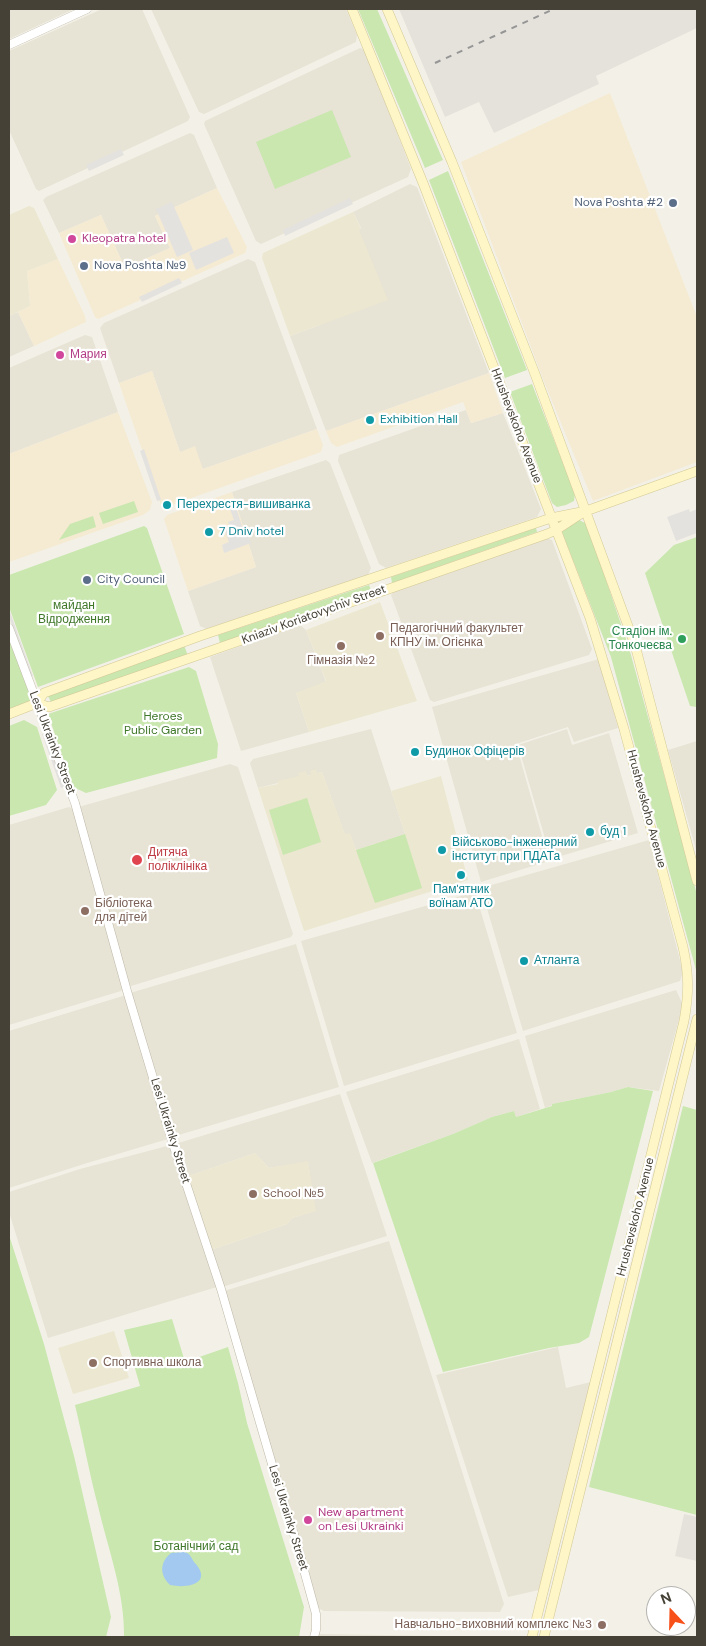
<!DOCTYPE html>
<meta charset="utf-8">
<style>
body{margin:0}
#map{position:relative;width:706px;height:1646px;overflow:hidden;background:#f3f1e7;font-family:"DM Sans",sans-serif}
canvas{display:block}
.frame{position:absolute;inset:0;border:10px solid #464136;pointer-events:none}
.north{position:absolute;left:646px;top:1586px;width:50px;height:50px;box-sizing:border-box;background:#fff;border:1px solid #b5b3af;border-radius:50%;rotate:339deg;font-size:14px;font-weight:700;line-height:20px;text-align:center;color:#464136}
.north::after{content:'';display:block;margin:auto;width:18px;height:22px;background:#f85019;clip-path:polygon(50% 0,100% 100%,50% 72%,0 100%)}
</style>
<div id="map">
<canvas width="706" height="1646"></canvas>
<div class="frame"></div>
<div class="north">N</div>
</div>
<script>
const g = document.querySelector('canvas').getContext('2d');
g.lineJoin = 'round';
function fillPath(path, color) { g.fillStyle = color; g.fill(path, 'evenodd'); }
function stroke(path, color, width, dash) { g.strokeStyle = color; g.lineWidth = width; g.lineCap = dash ? 'butt' : 'round'; g.setLineDash(dash || []); g.stroke(path); }
function write(font, color, halo, rows, align = 'center') {
  g.font = font + ' "DM Sans",sans-serif'; g.lineWidth = 4.5; g.setLineDash([]); g.textBaseline = 'middle'; g.strokeStyle = halo; g.fillStyle = color; for (const [text, x, y, turn = 0] of rows) {
    g.save(); g.translate(x, y); g.rotate((+turn || 0) * Math.PI / 180); g.textAlign = isNaN(turn) ? turn : align; if (halo) g.strokeText(text, 0, 0); g.fillText(text, 0, 0); g.restore();
  }
}
fillPath(new Path2D(`
 M 9,9 L 74,9 L 9,39 Z
 M 102,9 L 142,9 L 190,117 L 188,121 L 39,191 L 36,189 L 9,130 L 9,51 Z
 M 151,9 L 346,9 L 357,35 L 356,42 L 204,114 L 199,112 Z
 M 360,48 L 365,50 L 411,169 L 408,177 L 261,244 L 256,241 L 204,124 L 205,121 Z
 M 190,133 L 194,135 L 217,188 L 155,216 L 170,248 L 125,268 L 101,215 L 59,233 L 43,200 L 46,197 Z
 M 410,184 L 417,187 L 489,373 L 326,431 L 290,336 L 320,325 L 358,230 L 361,228 L 353,212 Z
 M 248,259 L 255,262 L 317,429 L 203,469 L 180,452 L 152,371 L 119,383 L 100,328 L 104,323 Z
 M 18,312 L 34,346 L 9,357 L 9,316 Z
 M 85,335 L 92,337 L 118,412 L 9,454 L 9,368 Z
 M 466,410 L 471,423 L 503,413 L 541,509 L 537,517 L 386,568 L 379,564 L 338,461 L 339,455 Z
 M 326,460 L 330,463 L 371,568 L 368,575 L 206,629 L 200,626 L 188,591 L 256,567 L 232,492 Z
 M 546,538 L 552,540 L 592,649 L 589,655 L 434,702 L 430,700 L 391,595 L 395,590 Z
 M 300,625 L 306,630 L 326,682 L 296,693 L 309,732 L 241,751 L 210,657 Z
 M 599,659 L 618,728 L 574,742 L 568,727 L 516,744 L 549,861 L 481,882 L 432,707 Z
 M 371,729 L 405,834 L 356,850 L 350,834 L 345,835 L 322,772 L 258,788 L 250,763 L 253,759 Z
 M 567,729 L 572,745 L 609,733 L 638,833 L 551,859 L 518,745 Z
 M 697,741 L 697,853 L 668,750 Z
 M 230,764 L 238,767 L 293,934 L 291,937 L 131,986 L 128,984 L 79,810 L 82,806 Z
 M 69,807 L 74,810 L 124,986 L 121,991 L 9,1025 L 9,825 Z
 M 649,840 L 683,972 L 680,981 L 523,1031 L 481,888 Z
 M 475,892 L 517,1033 L 344,1086 L 301,941 Z
 M 296,944 L 339,1087 L 172,1137 L 130,993 Z
 M 676,990 L 683,1005 L 659,1091 L 628,1087 L 611,1092 L 552,1104 L 553,1105 L 545,1108 L 525,1036 Z
 M 126,995 L 168,1139 L 84,1164 L 9,1188 L 9,1031 Z
 M 519,1039 L 540,1109 L 516,1117 L 514,1111 L 492,1117 L 453,1134 L 372,1163 L 346,1092 Z
 M 340,1094 L 387,1236 L 222,1287 L 211,1250 L 287,1224 L 292,1218 L 315,1211 L 308,1162 L 269,1168 L 255,1153 L 186,1177 L 175,1144 Z
 M 171,1145 L 217,1287 L 48,1338 L 9,1212 L 9,1192 L 80,1169 Z
 M 389,1241 L 504,1604 L 500,1612 L 324,1611 L 316,1607 L 224,1291 Z
 M 558,1347 L 566,1388 L 591,1382 L 539,1590 L 508,1597 L 436,1375 Z
 M 319,1634 L 504,1637 L 318,1637 Z`), '#e7e3d5');
fillPath(new Path2D(`
 M 610,93 L 697,317 L 697,462 L 593,501 L 545,384 L 461,162 Z
 M 217,188 L 247,247 L 245,253 L 98,319 L 95,317 L 59,233 L 101,215 L 125,268 L 170,248 L 155,216 Z
 M 58,259 L 85,316 L 86,322 L 34,346 L 18,312 L 30,306 L 27,271 Z
 M 152,371 L 180,452 L 195,446 L 203,469 L 317,429 L 323,445 L 321,452 L 166,507 L 161,505 L 119,383 Z
 M 489,373 L 503,413 L 471,423 L 463,402 L 337,447 L 331,443 L 326,431 Z
 M 118,412 L 152,502 L 150,510 L 143,515 L 9,562 L 9,454 Z
 M 232,492 L 256,567 L 188,591 L 164,519 L 167,515 Z`), '#f5ead2');
fillPath(new Path2D(`
 M 399,9 L 697,9 L 697,28 L 596,76 L 599,84 L 494,133 L 479,102 L 445,117 Z
 M 684,1514 L 697,1517 L 697,1561 L 675,1556 Z`), '#e5e2db');
fillPath(new Path2D(`
 M 29,206 L 34,208 L 58,259 L 27,271 L 30,306 L 9,316 L 9,215 Z
 M 353,212 L 361,229 L 359,230 L 388,300 L 290,336 L 262,258 L 263,253 Z
 M 380,602 L 417,701 L 309,732 L 296,693 L 326,681 L 306,630 Z
 M 316,769 L 317,773 L 322,772 L 345,834 L 350,833 L 356,850 L 405,834 L 391,791 L 441,776 L 468,880 L 304,931 L 258,788 L 278,784 L 277,781 L 299,776 L 298,773 L 306,771 L 308,776 L 311,774 L 310,771 Z
 M 255,1153 L 269,1168 L 308,1161 L 316,1211 L 292,1218 L 287,1224 L 211,1250 L 186,1177 Z
 M 114,1331 L 129,1378 L 73,1394 L 58,1348 Z`), '#ece7d0');
fillPath(new Path2D(`
 M 358,9 L 377,9 L 443,160 L 425,168 Z
 M 332,110 L 351,157 L 275,189 L 256,142 Z
 M 448,171 L 527,370 L 505,378 L 429,180 Z
 M 532,384 L 575,494 L 574,501 L 566,505 L 557,507 L 552,503 L 510,392 Z
 M 134,501 L 138,512 L 103,524 L 99,513 Z
 M 93,516 L 96,527 L 59,540 L 70,524 Z
 M 579,520 L 587,524 L 629,648 L 696,891 L 696,970 L 611,657 L 562,532 C 566,524 570,521 579,520 Z
 M 144,526 L 147,528 L 184,634 L 38,687 L 9,607 L 9,575 Z
 M 536,528 L 537,532 L 392,583 L 391,577 Z
 M 697,537 L 697,707 L 690,706 L 645,573 L 674,545 Z
 M 369,585 L 371,590 L 220,643 L 218,635 Z
 M 9,628 L 37,703 L 9,714 Z
 M 184,645 L 188,656 L 51,702 L 48,696 Z
 M 189,667 L 196,671 L 218,744 L 217,758 L 86,793 L 73,787 L 48,714 Z
 M 24,720 L 37,727 L 57,790 L 46,805 L 9,816 L 9,726 Z
 M 307,798 L 321,842 L 283,855 L 269,810 Z
 M 405,834 L 422,888 L 375,903 L 356,850 Z
 M 628,1087 L 653,1091 L 589,1337 L 579,1343 L 549,1348 L 443,1372 L 373,1163 L 453,1134 L 492,1117 L 514,1111 L 516,1117 L 552,1106 L 552,1104 L 611,1092 Z
 M 683,1106 L 697,1110 L 697,1515 L 589,1487 Z
 M 9,1235 L 44,1344 L 74,1456 L 111,1617 L 106,1637 L 9,1637 Z
 M 172,1319 L 185,1362 L 228,1347 L 238,1383 L 247,1423 L 304,1607 L 299,1637 L 124,1637 C 125,1593 108,1549 98,1506 C 89,1472 83,1438 75,1405 L 140,1386 L 124,1330 Z`), '#c9e7af');
fillPath(new Path2D(`
 M 121,149 L 124,155 L 89,171 L 86,165 Z
 M 350,198 L 353,204 L 285,236 L 283,230 Z
 M 172,202 L 193,250 L 177,257 L 156,209 Z
 M 227,237 L 234,253 L 196,270 L 189,253 Z
 M 179,278 L 182,283 L 142,302 L 139,297 Z
 M 144,449 L 161,500 L 157,501 L 140,451 Z
 M 235,504 L 244,533 L 247,532 L 251,543 L 224,553 L 222,545 L 229,542 L 225,531 L 231,529 L 228,522 L 234,520 L 229,506 Z
 M 689,509 L 690,512 L 697,509 L 697,533 L 676,541 L 667,517 Z
 M 9,609 L 33,676 L 31,677 L 9,617 Z
 M 45,733 L 64,787 L 61,788 L 42,734 Z`), '#e4e2df');
fillPath(new Path2D(`
 M 171,1553 C 175,1553 183,1551 187,1553 C 190,1554 192,1559 194,1562 C 214,1583 188,1589 170,1585 C 160,1575 159,1563 171,1553 Z`), '#a3c9f0');
const tertiary = new Path2D(`
 M 9,45 L 87,9
 M 9,628 L 75,803 L 127,991 L 172,1141 L 221,1289 L 274,1471 L 296,1541 L 316,1614 L 316,1630 L 314,1637`);
const secondary = new Path2D(`
 M 352,9 L 423,183 L 590,618 L 624,729 L 683,947 C 689,974 689,994 684,1021 L 532,1637
 M 387,9 L 452,162 L 535,374 L 635,645 L 697,881
 M 37,703 L 49,707 L 547,534 L 556,530 L 582,513
 M 9,714 L 37,703 L 44,693 L 200,636 L 551,518 L 586,511 L 697,471
 M 544,1637 L 697,1019`);
stroke(tertiary, '#bfb9a9', 9);
stroke(secondary, '#d3c897', 10);
stroke(tertiary, '#fff', 8);
stroke(secondary, '#fef6c6', 9);
stroke(new Path2D(`
 M 435,63 L 554,9`), '#969696', 2, [6, 6]);
for (const [x, y, r, color] of [
 [673,203,5,"#5c6f8a"],
 [72,239,5,"#d1479c"],
 [84,266,5,"#5c6f8a"],
 [60,355,5,"#d1479c"],
 [370,420,5,"#0f9aa8"],
 [167,505,5,"#0f9aa8"],
 [209,532,5,"#0f9aa8"],
 [87,580,5,"#5c6f8a"],
 [380,636,5,"#8d6e63"],
 [682,639,5,"#2e9e5b"],
 [341,646,5,"#8d6e63"],
 [415,752,5,"#0f9aa8"],
 [590,832,5,"#0f9aa8"],
 [442,850,5,"#0f9aa8"],
 [137,860,6,"#e0444e"],
 [461,875,5,"#0f9aa8"],
 [85,911,5,"#8d6e63"],
 [524,961,5,"#0f9aa8"],
 [253,1194,5,"#8d6e63"],
 [93,1363,5,"#8d6e63"],
 [308,1520,5,"#d1479c"],
 [602,1625,5,"#8d6e63"]
]) { const dot = new Path2D(); dot.arc(x, y, r, 0, 2 * Math.PI); g.fillStyle = color; g.fill(dot); stroke(dot, '#fff', 2); }
write('12px', '#4e5e75', '#fff', [
 ["Nova Poshta #2",663,203,"right"],
 ["Nova Poshta №9",94,266],
 ["City Council",97,580]
], 'left');
write('12px', '#b23c85', '#fff', [
 ["Kleopatra hotel",82,239],
 ["Мария",70,355],
 ["New apartment",318,1513],
 ["on Lesi Ukrainki",318,1527]
], 'left');
write('12px', '#0d838f', '#fff', [
 ["Exhibition Hall",380,420],
 ["Перехрестя-вишиванка",177,505],
 ["7 Dniv hotel",219,532],
 ["Будинок Офіцерів",425,752],
 ["буд 1",600,832],
 ["Військово-інженерний",452,843],
 ["інститут при ПДАТа",452,857],
 ["Пам'ятник",461,890,"center"],
 ["воїнам АТО",461,904,"center"],
 ["Атланта",534,961]
], 'left');
write('12px', '#464136', '#fff', [
 ["Hrushevskoho Avenue",516,426,69],
 ["Kniaziv Koriatovychiv Street",314,615,-20],
 ["Lesi Ukrainky Street",52,743,69],
 ["Hrushevskoho Avenue",646,809,75],
 ["Lesi Ukrainky Street",170,1131,73],
 ["Hrushevskoho Avenue",636,1217,-76],
 ["Lesi Ukrainky Street",288,1518,73]
]);
write('12px', '#3f7729', '#fff', [
 ["майдан",74,606],
 ["Відродження",74,620],
 ["Heroes",163,717],
 ["Public Garden",163,731],
 ["Ботанічний сад",196,1547]
]);
write('12px', '#785e54', '#fff', [
 ["Педагогічний факультет",390,629],
 ["КПНУ ім. Огієнка",390,643],
 ["Гімназія №2",341,661,"center"],
 ["Бібліотека",95,904],
 ["для дітей",95,918],
 ["School №5",263,1194],
 ["Спортивна школа",103,1363],
 ["Навчально-виховний комплекс №3",592,1625,"right"]
], 'left');
write('12px', '#27864d', '#fff', [
 ["Стадіон ім.",672,632],
 ["Тонкочеєва",672,646]
], 'right');
write('12px', '#be3a42', '#fff', [
 ["Дитяча",148,853],
 ["поліклініка",148,867]
], 'left');
</script>
